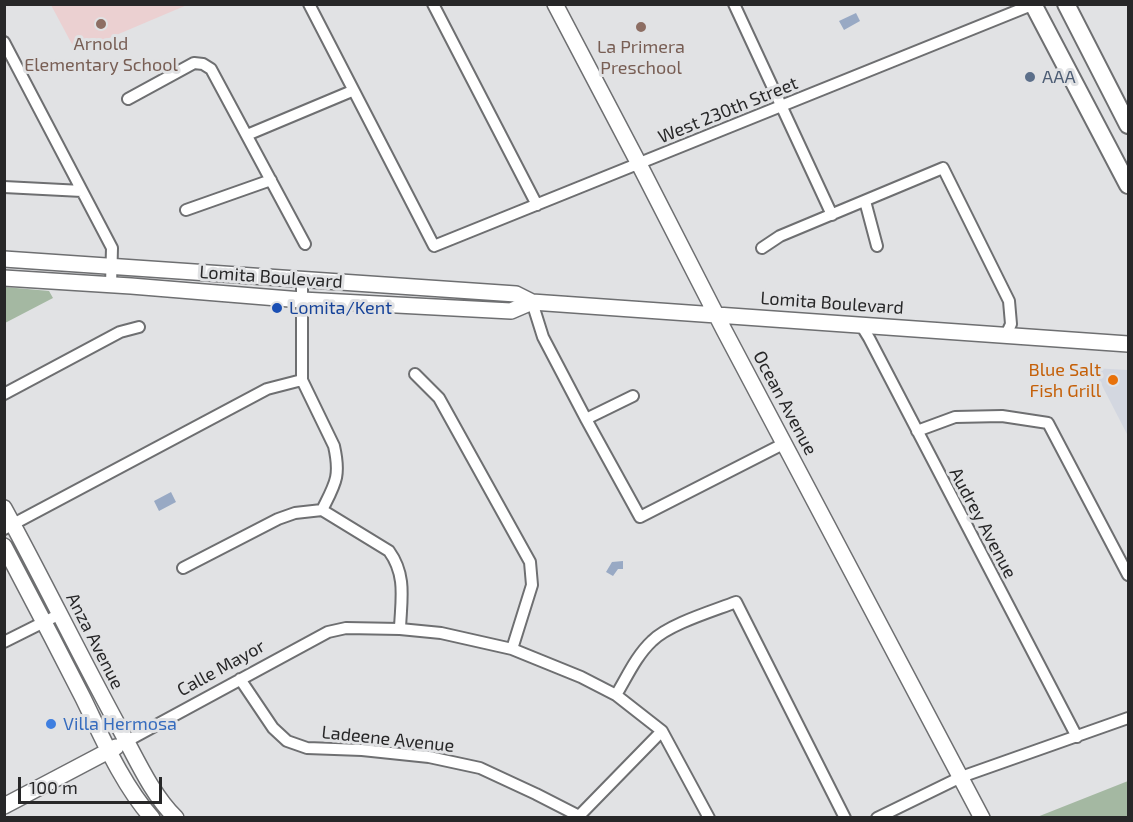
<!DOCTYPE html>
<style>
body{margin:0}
#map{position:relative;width:1133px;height:822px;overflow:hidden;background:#e1e2e4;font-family:"Exo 2",sans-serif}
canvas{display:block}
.frame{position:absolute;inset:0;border:6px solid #272728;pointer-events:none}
.scale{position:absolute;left:18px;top:777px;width:144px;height:27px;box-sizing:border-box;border:3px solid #272728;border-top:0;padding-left:8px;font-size:18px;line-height:21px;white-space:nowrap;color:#272728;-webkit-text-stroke:4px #e1e2e4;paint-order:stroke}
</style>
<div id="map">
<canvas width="1133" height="822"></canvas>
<div class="frame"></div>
<div class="scale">100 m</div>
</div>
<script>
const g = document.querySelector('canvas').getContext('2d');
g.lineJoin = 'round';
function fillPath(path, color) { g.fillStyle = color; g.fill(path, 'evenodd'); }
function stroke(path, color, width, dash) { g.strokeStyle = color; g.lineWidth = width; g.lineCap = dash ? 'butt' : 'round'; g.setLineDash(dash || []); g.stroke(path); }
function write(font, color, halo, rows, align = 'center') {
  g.font = font + ' "Exo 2",sans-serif'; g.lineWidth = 6; g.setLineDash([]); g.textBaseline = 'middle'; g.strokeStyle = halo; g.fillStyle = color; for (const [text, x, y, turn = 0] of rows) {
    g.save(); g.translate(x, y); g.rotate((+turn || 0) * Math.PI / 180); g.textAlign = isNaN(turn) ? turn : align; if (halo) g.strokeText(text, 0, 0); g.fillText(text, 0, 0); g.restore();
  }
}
fillPath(new Path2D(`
 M 1093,368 L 1128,370 L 1128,436 Z`), '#d3d7e0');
fillPath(new Path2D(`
 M 51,5 L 187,5 L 95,44 L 74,48 Z`), '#ebd0d1');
fillPath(new Path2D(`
 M 5,287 L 49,291 L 53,298 L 5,323 Z
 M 1128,781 L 1128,817 L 1037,817 Z`), '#a4b8a2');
fillPath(new Path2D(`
 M 856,13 L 860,21 L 844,30 L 839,21 Z
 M 171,492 L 176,502 L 159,511 L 154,501 Z
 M 623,561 L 623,569 L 618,569 L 613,576 L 606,572 L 612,562 Z`), '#98a9c4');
const street = new Path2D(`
 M 309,4 L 434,246 L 1034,4
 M 433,4 L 537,205
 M 734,4 L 832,215
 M 4,42 L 112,248 L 111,285
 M 128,99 L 194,63 L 203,64 L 211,69 L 305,244
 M 247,135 L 352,91
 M 4,187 L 82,191
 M 865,201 L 877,246
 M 186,210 L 271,180
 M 762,248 L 780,236 L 943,168 L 1009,301 L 1011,324 L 1006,335
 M 302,279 L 302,380 L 334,446 C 341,477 335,484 322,510 L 389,551 C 407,576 401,600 400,629
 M 532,302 L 543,337 L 586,419 L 640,517 L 785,443
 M 861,325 L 869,338 L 1077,737
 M 415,374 L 439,398 L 530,562 L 532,585 L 512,649
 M 4,394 L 120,332 L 139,327
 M 586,419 L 633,396
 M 917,431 L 955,417 L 1002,416 L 1048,423 L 1128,575
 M 4,529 L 267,389 L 302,380
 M 183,568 L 278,519 L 295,513 L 322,510
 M 4,642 L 60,614
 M 240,679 L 273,728 L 287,741 L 307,748 L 362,750 L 429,757 L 480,768 L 536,794 L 579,816 L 662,731
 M 616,695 C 627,677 636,656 652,641 C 669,624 713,611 736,602 L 845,818
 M 127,741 L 328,632 L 346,628 L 400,629 L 441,633 L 512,649 L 581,677 L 616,695 L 662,731 L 709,818
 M 877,818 L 961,777 L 1128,718`);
const secondary = new Path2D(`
 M 555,4 L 639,164 L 724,330 L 982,818
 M 4,259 L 516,294 L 532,302 L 1128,344
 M 4,278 L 131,286 L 302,300 L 511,311 L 532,302
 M 4,508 C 44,581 80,656 120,729 C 136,758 152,795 176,818
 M 4,546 C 31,597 57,647 83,698 C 103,739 122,784 152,818
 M 4,806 L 116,747`);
const primary = new Path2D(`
 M 1033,4 L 1128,185
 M 1066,4 L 1128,125`);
stroke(street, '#6e6f71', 14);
stroke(secondary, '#6e6f71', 18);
stroke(primary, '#6e6f71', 20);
stroke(street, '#fff', 10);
stroke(secondary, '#fff', 15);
stroke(primary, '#fff', 16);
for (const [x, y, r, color] of [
 [101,24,6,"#8d6e63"],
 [641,27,6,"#8d6e63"],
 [1030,77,6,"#5c6f8a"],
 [277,308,6,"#1a4fb4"],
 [1113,380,6,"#e8710a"],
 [51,724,6,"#3f7fe0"]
]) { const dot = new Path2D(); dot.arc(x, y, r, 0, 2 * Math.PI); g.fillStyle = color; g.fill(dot); stroke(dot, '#e1e2e4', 2); }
write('18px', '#785e54', '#e1e2e4', [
 ["Arnold",101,44],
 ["Elementary School",101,65],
 ["La Primera",641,47],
 ["Preschool",641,68]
]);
write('18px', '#4e5e75', '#e1e2e4', [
 ["AAA",1042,77]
], 'left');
write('18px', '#272728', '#e1e2e4', [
 ["West 230th Street",728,110,-22],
 ["Lomita Boulevard",271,277,4],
 ["Lomita Boulevard",832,303,4],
 ["Ocean Avenue",785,403,62],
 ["Audrey Avenue",983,523,62],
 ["Anza Avenue",95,641,63],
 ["Calle Mayor",221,668,-29],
 ["Ladeene Avenue",388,739,6]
]);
write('18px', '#164399', '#e1e2e4', [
 ["Lomita/Kent",289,308]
], 'left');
write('18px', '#c56008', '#e1e2e4', [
 ["Blue Salt",1101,370],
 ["Fish Grill",1101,391]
], 'right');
write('18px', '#366cbe', '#e1e2e4', [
 ["Villa Hermosa",63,724]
], 'left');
</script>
